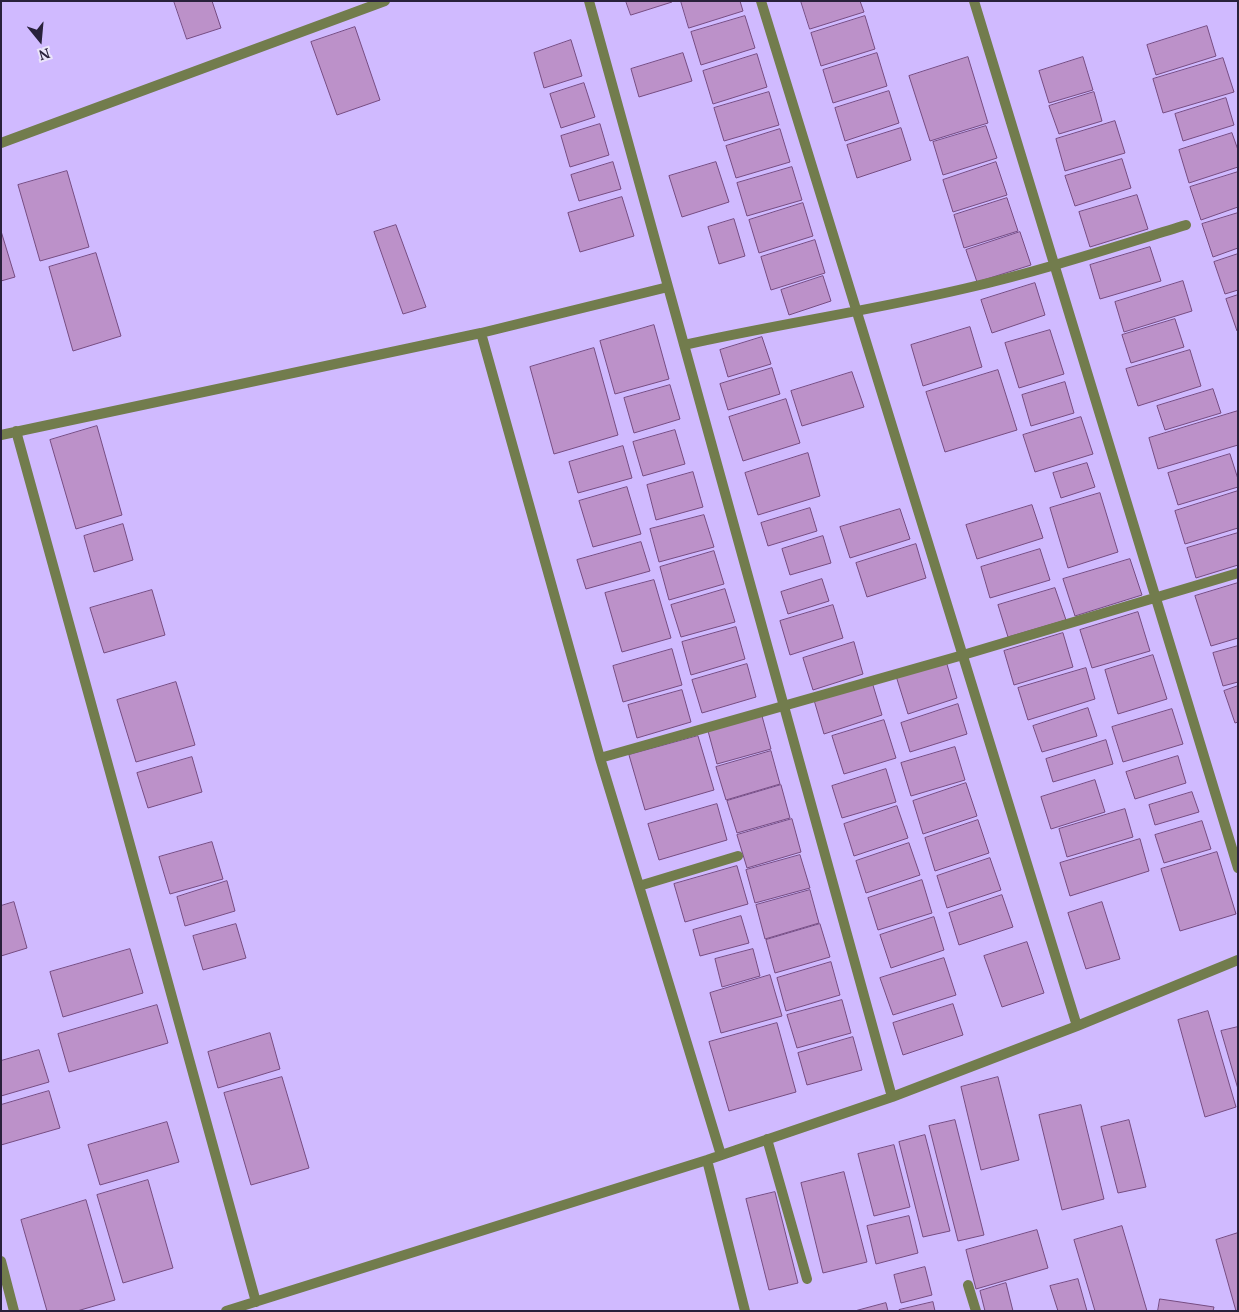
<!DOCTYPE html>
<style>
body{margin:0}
#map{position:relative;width:1239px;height:1312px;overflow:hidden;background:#d0baff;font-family:"PT Serif",serif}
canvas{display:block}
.frame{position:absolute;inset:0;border:2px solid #29213b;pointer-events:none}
.north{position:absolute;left:15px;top:15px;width:50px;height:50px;-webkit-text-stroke:4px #eae4fa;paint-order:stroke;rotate:163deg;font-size:14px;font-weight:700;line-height:20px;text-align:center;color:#29213b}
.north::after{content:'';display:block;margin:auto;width:18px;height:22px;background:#29213b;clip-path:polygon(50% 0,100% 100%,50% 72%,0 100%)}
</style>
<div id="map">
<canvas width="1239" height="1312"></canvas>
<div class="frame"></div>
<div class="north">N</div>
</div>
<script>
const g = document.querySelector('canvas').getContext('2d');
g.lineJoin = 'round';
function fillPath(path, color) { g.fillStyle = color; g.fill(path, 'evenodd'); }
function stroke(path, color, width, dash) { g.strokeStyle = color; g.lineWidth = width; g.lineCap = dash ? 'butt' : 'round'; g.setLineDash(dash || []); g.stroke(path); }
const building = new Path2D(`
 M 174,1 L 212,1 L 221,28 L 187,39 Z
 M 626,1 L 671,1 L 672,2 L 631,15 Z
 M 681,1 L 740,1 L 743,11 L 689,28 Z
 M 801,1 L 860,1 L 864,12 L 810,29 Z
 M 745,16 L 755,48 L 701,65 L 691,32 Z
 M 865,16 L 875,49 L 821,66 L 811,33 Z
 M 1207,26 L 1216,56 L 1156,75 L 1147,45 Z
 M 355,27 L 380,100 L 337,115 L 311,42 Z
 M 571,40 L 582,76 L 544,88 L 534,53 Z
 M 683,53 L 692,81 L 639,97 L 631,69 Z
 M 877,53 L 887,86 L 833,103 L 823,70 Z
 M 757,54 L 767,87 L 713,104 L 703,71 Z
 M 968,57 L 988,123 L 930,141 L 909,76 Z
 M 1083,57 L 1093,90 L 1049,103 L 1039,71 Z
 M 1223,58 L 1234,92 L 1163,113 L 1153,79 Z
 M 584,83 L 595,117 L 561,128 L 550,94 Z
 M 889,91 L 899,123 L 845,141 L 835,108 Z
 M 769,92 L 779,125 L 724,141 L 714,108 Z
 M 1094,92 L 1102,121 L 1059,134 L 1049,106 Z
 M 1226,98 L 1234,125 L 1183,141 L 1175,114 Z
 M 1115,121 L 1125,153 L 1065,171 L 1056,139 Z
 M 600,124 L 609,155 L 570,167 L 561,136 Z
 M 986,126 L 997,158 L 943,175 L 933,142 Z
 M 901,128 L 911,160 L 857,178 L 847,145 Z
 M 780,129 L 790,162 L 736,178 L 726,146 Z
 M 1232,133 L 1238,150 L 1238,167 L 1189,183 L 1179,150 Z
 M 1122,159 L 1131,188 L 1075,206 L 1065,176 Z
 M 613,162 L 621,189 L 579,201 L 571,175 Z
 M 716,162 L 729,202 L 682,217 L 669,176 Z
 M 996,162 L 1007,195 L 953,212 L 943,180 Z
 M 792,167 L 802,200 L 747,216 L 737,183 Z
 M 67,171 L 89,247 L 40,261 L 18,185 Z
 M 1238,172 L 1238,207 L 1201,220 L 1190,187 Z
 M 1137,195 L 1148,229 L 1090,247 L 1079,212 Z
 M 622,197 L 634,236 L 580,252 L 568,213 Z
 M 1007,198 L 1018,231 L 964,248 L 954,215 Z
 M 803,203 L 813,236 L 759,253 L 749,220 Z
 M 1238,213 L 1238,248 L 1213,257 L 1202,224 Z
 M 734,219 L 745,256 L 719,264 L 708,227 Z
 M 396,225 L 426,307 L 403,314 L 374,232 Z
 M 1,231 L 15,277 L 1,281 Z
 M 1020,232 L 1031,265 L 977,282 L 966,250 Z
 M 815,240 L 825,273 L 771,290 L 761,257 Z
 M 1150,247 L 1161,281 L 1100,299 L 1090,265 Z
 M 96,253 L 121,336 L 73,351 L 49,267 Z
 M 1238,254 L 1238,290 L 1225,294 L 1214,262 Z
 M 823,276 L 831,301 L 789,315 L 781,290 Z
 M 1183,281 L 1192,311 L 1124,332 L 1115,302 Z
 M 1035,283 L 1045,315 L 992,333 L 981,300 Z
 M 1238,295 L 1238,331 L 1237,331 L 1226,299 Z
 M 1175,319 L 1184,347 L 1131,363 L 1122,335 Z
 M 654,325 L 669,379 L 615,394 L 600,341 Z
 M 970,327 L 982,367 L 923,386 L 911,345 Z
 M 1050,330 L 1064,374 L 1019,388 L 1005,343 Z
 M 762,337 L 771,364 L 728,377 L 720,350 Z
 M 594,348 L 618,435 L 554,454 L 530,367 Z
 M 1190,350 L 1201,386 L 1138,406 L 1126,369 Z
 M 772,368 L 780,394 L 728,410 L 720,384 Z
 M 998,370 L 1017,430 L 945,452 L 926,392 Z
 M 852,372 L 864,407 L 802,426 L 791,391 Z
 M 1065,382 L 1074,413 L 1031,426 L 1022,395 Z
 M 670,385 L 680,419 L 634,433 L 624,398 Z
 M 1213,389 L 1221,413 L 1165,430 L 1157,406 Z
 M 786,399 L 800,443 L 743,461 L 729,417 Z
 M 1238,411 L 1238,445 L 1158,469 L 1149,438 Z
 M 1081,417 L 1093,454 L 1035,472 L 1023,435 Z
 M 97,426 L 122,515 L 76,529 L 50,440 Z
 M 675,430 L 685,464 L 643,476 L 633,442 Z
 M 623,446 L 632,478 L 578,493 L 569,462 Z
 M 808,453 L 820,496 L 758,515 L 745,473 Z
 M 1230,454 L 1238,479 L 1238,487 L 1178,505 L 1168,473 Z
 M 1087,463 L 1095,487 L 1061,498 L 1053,473 Z
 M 693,472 L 703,507 L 656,520 L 647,485 Z
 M 627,487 L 641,534 L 593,547 L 579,501 Z
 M 1238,491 L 1238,528 L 1185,544 L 1175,511 Z
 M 1100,493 L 1118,552 L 1068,568 L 1050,508 Z
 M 1032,505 L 1043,538 L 977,559 L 966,525 Z
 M 810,508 L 817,531 L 768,546 L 761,523 Z
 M 900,509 L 910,539 L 850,558 L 840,527 Z
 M 704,515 L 714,547 L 659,562 L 650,529 Z
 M 123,524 L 133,560 L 94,572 L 84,536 Z
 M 1238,533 L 1238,565 L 1196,578 L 1187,548 Z
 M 823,536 L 831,563 L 790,575 L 782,549 Z
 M 641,542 L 650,571 L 586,589 L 577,560 Z
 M 916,544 L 926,578 L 867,597 L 856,563 Z
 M 1040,549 L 1050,580 L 990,598 L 981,567 Z
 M 714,551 L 724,584 L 669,600 L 660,567 Z
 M 1130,559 L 1142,595 L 1075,616 L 1063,579 Z
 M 822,579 L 829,601 L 788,614 L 781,592 Z
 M 654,580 L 671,638 L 622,652 L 605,593 Z
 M 1238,583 L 1238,638 L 1211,646 L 1195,596 Z
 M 1055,588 L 1066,620 L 1008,637 L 998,605 Z
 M 725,589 L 735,622 L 681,637 L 671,605 Z
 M 152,590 L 165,635 L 104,653 L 90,608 Z
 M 833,605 L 843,638 L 790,655 L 780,621 Z
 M 1138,612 L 1150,651 L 1092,668 L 1080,630 Z
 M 736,627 L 745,659 L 691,675 L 682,642 Z
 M 1063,633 L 1073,667 L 1014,685 L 1004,651 Z
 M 854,642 L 863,674 L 813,690 L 803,658 Z
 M 1238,646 L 1238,682 L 1223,686 L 1213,653 Z
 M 672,649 L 682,685 L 623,702 L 613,666 Z
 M 1153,655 L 1167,699 L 1118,714 L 1105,670 Z
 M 946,661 L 957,698 L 908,714 L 896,676 Z
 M 747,664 L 756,697 L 702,713 L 692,680 Z
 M 1086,668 L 1095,699 L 1028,720 L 1018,688 Z
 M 176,682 L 195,745 L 136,762 L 117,700 Z
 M 872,682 L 882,715 L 824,734 L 814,700 Z
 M 1238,686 L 1238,722 L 1235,723 L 1224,691 Z
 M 682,690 L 691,722 L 637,738 L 628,705 Z
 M 958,704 L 967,734 L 910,752 L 901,723 Z
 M 1088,708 L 1097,736 L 1042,752 L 1033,726 Z
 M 1172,709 L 1183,744 L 1123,762 L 1112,727 Z
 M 762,716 L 771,749 L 717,764 L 708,731 Z
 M 884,720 L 896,758 L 844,774 L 832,736 Z
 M 698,736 L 714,790 L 645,810 L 629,755 Z
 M 1106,740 L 1113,764 L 1053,782 L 1046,759 Z
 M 955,747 L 965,780 L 911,796 L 901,763 Z
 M 771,751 L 780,784 L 726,800 L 716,767 Z
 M 1178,756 L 1186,783 L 1135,799 L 1126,772 Z
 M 192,757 L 202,792 L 148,808 L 137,773 Z
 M 886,769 L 896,802 L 842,818 L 832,786 Z
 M 1095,780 L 1105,812 L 1051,829 L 1041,797 Z
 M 966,783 L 977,816 L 923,834 L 913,801 Z
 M 781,785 L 790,818 L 737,833 L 727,801 Z
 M 1192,792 L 1199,812 L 1155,825 L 1149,805 Z
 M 717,804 L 727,840 L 659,860 L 648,824 Z
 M 897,806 L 908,838 L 854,856 L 844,824 Z
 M 1125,809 L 1133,837 L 1067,857 L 1059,829 Z
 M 792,819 L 801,852 L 747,868 L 737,835 Z
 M 978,820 L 989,853 L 935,871 L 925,838 Z
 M 1202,821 L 1211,849 L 1164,863 L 1155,835 Z
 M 1140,839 L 1149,871 L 1070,896 L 1060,863 Z
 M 212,842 L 223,879 L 170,894 L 159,857 Z
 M 909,843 L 920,875 L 866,893 L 856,861 Z
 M 1217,852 L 1236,914 L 1180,931 L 1161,869 Z
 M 800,855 L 810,888 L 755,903 L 746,870 Z
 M 990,858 L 1001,890 L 947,908 L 937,876 Z
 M 737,866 L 748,904 L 685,922 L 674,884 Z
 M 922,880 L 932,913 L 878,930 L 868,898 Z
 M 227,881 L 235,911 L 185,926 L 177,897 Z
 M 810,890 L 819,923 L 765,939 L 756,905 Z
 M 1002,895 L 1013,927 L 959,945 L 949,913 Z
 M 14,902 L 27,948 L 1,956 L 1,906 Z
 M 1102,902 L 1120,959 L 1086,969 L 1068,913 Z
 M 741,916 L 749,943 L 700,956 L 693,930 Z
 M 934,917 L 944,950 L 891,968 L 880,935 Z
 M 236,924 L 246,958 L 203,970 L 193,936 Z
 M 820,924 L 830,957 L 775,973 L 766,940 Z
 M 1027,942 L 1044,993 L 1002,1007 L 984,956 Z
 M 130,949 L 143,993 L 63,1017 L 50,972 Z
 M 753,949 L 760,976 L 722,987 L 715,959 Z
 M 944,958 L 956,995 L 893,1015 L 880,978 Z
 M 831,962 L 840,995 L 786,1011 L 777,978 Z
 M 770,975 L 782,1016 L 721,1033 L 710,993 Z
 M 842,1000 L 851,1033 L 797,1048 L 787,1015 Z
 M 953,1004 L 963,1035 L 903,1055 L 893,1023 Z
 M 157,1005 L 168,1043 L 69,1072 L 58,1034 Z
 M 1208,1011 L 1236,1107 L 1205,1117 L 1178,1020 Z
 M 777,1023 L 796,1092 L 729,1111 L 709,1042 Z
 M 1238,1027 L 1238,1089 L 1221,1031 Z
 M 270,1033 L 280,1069 L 218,1088 L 208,1052 Z
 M 853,1037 L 862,1070 L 807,1085 L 798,1053 Z
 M 39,1050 L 49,1082 L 1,1096 L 1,1061 Z
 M 282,1077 L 309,1168 L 251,1185 L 224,1093 Z
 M 998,1077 L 1019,1160 L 981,1170 L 961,1087 Z
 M 49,1091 L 60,1128 L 1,1145 L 1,1105 Z
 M 1081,1105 L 1104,1199 L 1062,1210 L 1039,1115 Z
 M 955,1120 L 984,1235 L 958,1241 L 929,1126 Z
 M 1129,1120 L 1146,1187 L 1118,1193 L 1101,1127 Z
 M 167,1122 L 179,1162 L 100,1185 L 88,1145 Z
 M 925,1135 L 950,1231 L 923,1237 L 899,1142 Z
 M 894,1145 L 910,1207 L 874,1216 L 858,1154 Z
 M 844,1172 L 867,1262 L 823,1273 L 801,1183 Z
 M 148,1180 L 173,1268 L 123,1283 L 97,1195 Z
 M 775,1192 L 798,1283 L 769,1290 L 746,1199 Z
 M 86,1200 L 115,1300 L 77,1311 L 47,1311 L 21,1220 Z
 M 909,1216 L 918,1253 L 876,1264 L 867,1226 Z
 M 1122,1226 L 1147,1311 L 1095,1311 L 1074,1240 Z
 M 1037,1230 L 1048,1268 L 976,1289 L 966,1250 Z
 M 1238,1233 L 1238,1311 L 1236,1311 L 1216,1240 Z
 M 925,1267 L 932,1295 L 901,1303 L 894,1275 Z
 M 1078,1279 L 1087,1311 L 1058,1311 L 1050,1286 Z
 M 1006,1283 L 1013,1311 L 985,1311 L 980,1291 Z
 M 1160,1299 L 1214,1307 L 1213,1311 L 1158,1311 Z
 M 933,1302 L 935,1311 L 899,1311 L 899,1310 Z
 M 886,1303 L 888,1311 L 855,1311 Z`);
fillPath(building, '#bc91c9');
stroke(building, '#764c82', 1);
stroke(new Path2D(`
 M 589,1 L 892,1097
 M 761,1 L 1077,1026
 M 974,1 L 1238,868
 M 1,143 L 385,1
 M 481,333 L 600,758 L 721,1155
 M 684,345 C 778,324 874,310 967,288 C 1041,271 1114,247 1186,225
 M 16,431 L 256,1302
 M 1,435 L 481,333 L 668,287
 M 600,758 L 963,655 L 1238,573
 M 639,886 L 738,856
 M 767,1139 L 807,1279
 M 707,1160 L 745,1311
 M 1,1261 L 14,1311
 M 968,1285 L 976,1311
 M 226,1311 L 707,1160 L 892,1097 L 1077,1026 L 1238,960`), '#727c4d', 10);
</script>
